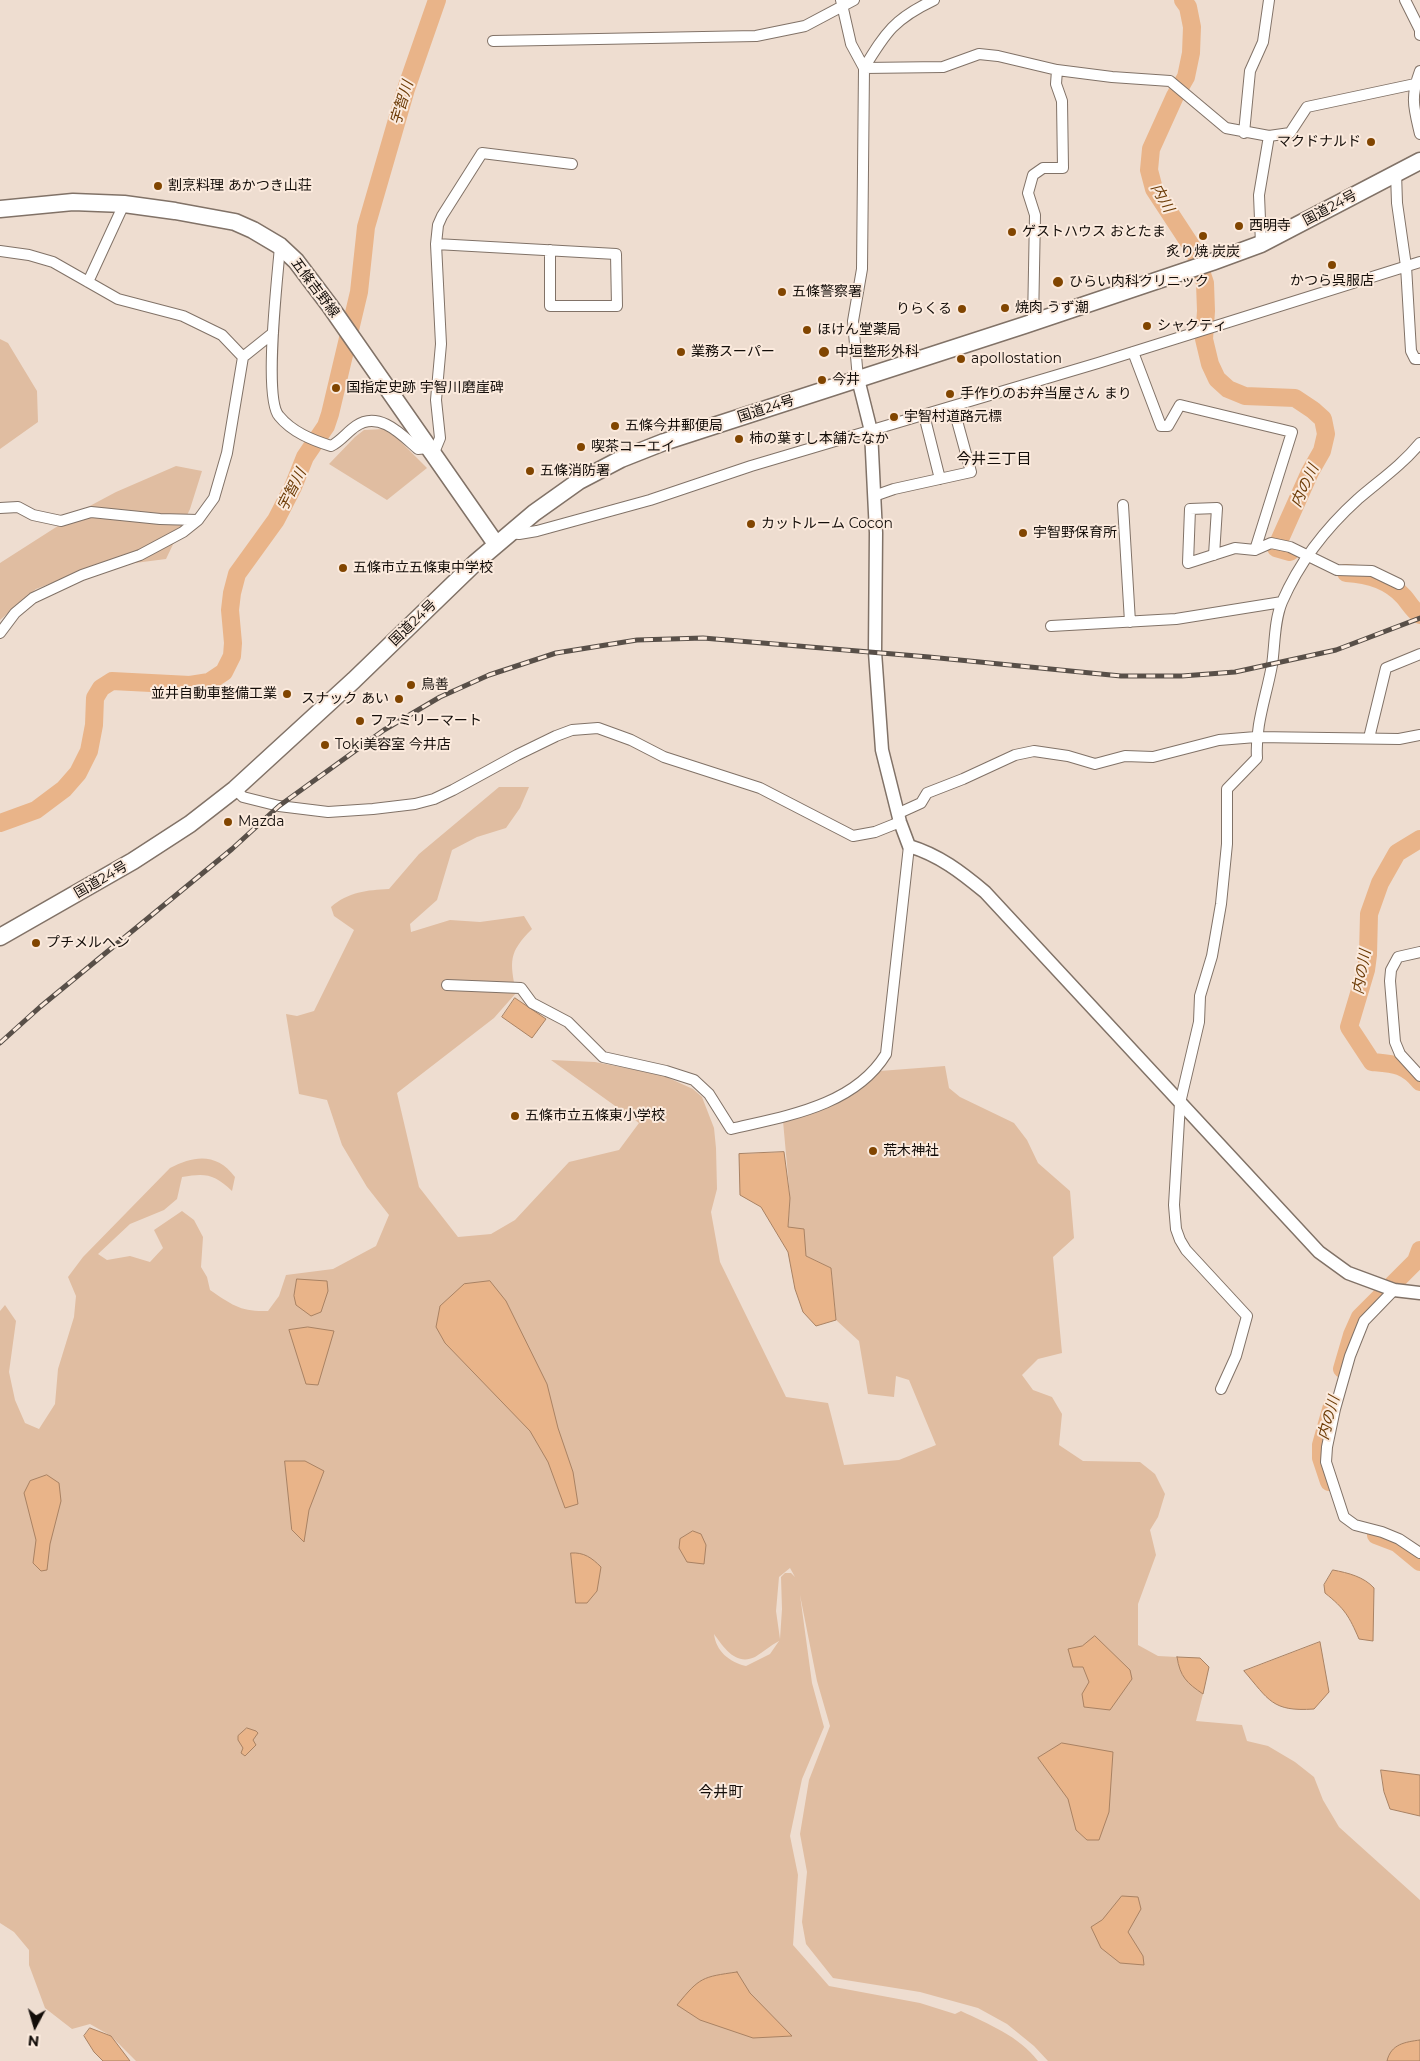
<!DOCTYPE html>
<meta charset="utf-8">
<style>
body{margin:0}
#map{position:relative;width:1420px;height:2061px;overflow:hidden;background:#eeddd0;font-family:Montserrat,sans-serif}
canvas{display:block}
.north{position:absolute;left:10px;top:2001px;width:50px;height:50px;-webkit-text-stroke:4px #fbeadd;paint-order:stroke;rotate:186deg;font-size:14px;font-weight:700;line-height:20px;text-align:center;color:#130d09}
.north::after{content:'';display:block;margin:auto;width:18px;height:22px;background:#130d09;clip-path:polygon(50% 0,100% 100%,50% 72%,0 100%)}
</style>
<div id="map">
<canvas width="1420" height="2061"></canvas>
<div class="north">N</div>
</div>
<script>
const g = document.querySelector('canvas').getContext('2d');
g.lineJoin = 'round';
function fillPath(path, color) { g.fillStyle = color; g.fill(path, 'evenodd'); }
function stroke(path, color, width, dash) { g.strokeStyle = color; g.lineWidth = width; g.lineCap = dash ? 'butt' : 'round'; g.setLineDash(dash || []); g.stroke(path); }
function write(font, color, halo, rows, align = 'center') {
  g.font = font + ' Montserrat,"Noto Sans JP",sans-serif'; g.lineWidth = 4; g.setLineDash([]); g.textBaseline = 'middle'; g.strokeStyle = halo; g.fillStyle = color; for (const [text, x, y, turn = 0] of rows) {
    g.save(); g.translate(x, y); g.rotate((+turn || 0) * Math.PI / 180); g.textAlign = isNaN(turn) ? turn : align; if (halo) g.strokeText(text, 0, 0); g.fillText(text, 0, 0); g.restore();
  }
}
fillPath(new Path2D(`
 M 0,339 L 8,343 L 37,391 L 38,422 L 0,449 Z
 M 384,429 L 393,434 L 427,468 L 387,500 L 329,464 L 355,437 L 364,430 Z
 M 176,466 L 202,471 L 190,509 L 166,559 L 88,569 L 36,589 L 0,620 L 0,563 L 86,508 L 116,492 Z
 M 499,787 L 529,787 L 520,808 L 506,828 L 477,837 L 452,850 L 437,900 L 410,924 L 411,932 L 450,920 L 480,922 L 524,916 L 532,929 C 508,953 510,961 516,993 L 494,1018 L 397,1093 L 419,1187 L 458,1237 L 491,1234 L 515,1220 L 569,1162 L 619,1150 L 639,1123 L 551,1060 L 595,1062 L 662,1075 L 693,1089 L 702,1097 L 714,1128 L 716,1148 L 717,1189 L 711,1212 L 720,1262 L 786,1397 L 828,1403 L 844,1465 L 899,1460 L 936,1445 L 909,1380 L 896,1376 L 894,1397 L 868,1394 L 859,1341 L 836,1320 L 831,1268 L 806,1256 L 788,1227 L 790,1198 L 783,1121 L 833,1105 L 864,1086 L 880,1071 L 945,1066 L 949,1088 L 960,1097 L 1014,1123 L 1027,1140 L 1038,1163 L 1070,1191 L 1074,1238 L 1053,1257 L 1062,1353 L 1038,1359 L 1022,1375 L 1033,1390 L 1052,1397 L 1062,1414 L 1059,1445 L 1083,1461 L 1140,1462 L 1155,1474 L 1165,1494 L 1158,1517 L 1150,1530 L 1156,1555 L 1138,1604 L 1138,1645 L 1158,1656 L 1177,1657 C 1180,1676 1188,1683 1203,1694 L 1196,1721 L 1242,1725 L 1247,1741 L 1268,1746 L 1295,1762 L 1314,1777 L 1323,1800 L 1339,1827 L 1420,1900 L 1420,2061 L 1048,2061 L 1034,2046 L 1007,2024 L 978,2008 L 920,1992 L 833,1978 L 806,1944 L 802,1922 L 807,1872 L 800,1834 L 809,1780 L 830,1726 L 817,1681 L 800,1595 L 812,1683 L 824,1727 L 802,1779 L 790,1836 L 798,1875 L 793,1945 L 829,1986 L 920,2003 L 955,2014 L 961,2011 C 988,2024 1019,2036 1038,2061 L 136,2061 L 111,2036 L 90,2024 L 72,2029 L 45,2008 L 29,1965 L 29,1950 L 14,1932 L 0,1923 L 0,1311 L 5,1305 L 16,1321 L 9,1372 L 15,1400 L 25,1423 L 39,1429 L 55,1404 L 58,1369 L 74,1317 L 76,1296 L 68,1277 L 83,1257 L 170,1168 C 195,1155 217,1153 235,1177 L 232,1191 C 214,1174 206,1173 182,1177 L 177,1199 L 164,1210 L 130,1224 L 98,1254 L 107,1260 L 130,1256 L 150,1262 L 163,1248 L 154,1230 L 182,1211 L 194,1220 L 203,1237 L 201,1267 L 207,1277 L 210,1290 C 232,1305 241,1312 268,1311 L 279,1296 L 286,1275 L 333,1269 L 376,1246 L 389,1215 L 367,1187 L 342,1145 L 327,1100 L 299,1094 L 286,1014 L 297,1016 L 314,1011 L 354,930 L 334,916 L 331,907 C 348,892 367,890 389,889 L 419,854 ZM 790,1568 L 795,1577 L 791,1573 L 785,1573 L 781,1577 L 782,1609 L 780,1639 L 776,1611 L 779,1577 ZM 714,1634 C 724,1648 736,1666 755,1657 C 763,1652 771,1645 779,1641 L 770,1654 L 746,1666 C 729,1662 716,1651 714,1634 Z`), '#e0bda1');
const water = new Path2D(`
 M 515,998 L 546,1019 L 532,1038 L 502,1017 Z
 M 784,1152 L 790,1198 L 788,1227 L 804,1229 L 806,1256 L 831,1268 L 836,1320 L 816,1326 L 803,1312 L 795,1289 L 788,1252 L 761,1207 L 740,1195 L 739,1154 Z
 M 297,1279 L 327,1281 L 328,1291 L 321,1312 L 311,1316 L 296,1305 L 294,1296 Z
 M 490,1281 L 506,1301 L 547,1384 L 558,1428 L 573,1472 L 578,1504 L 565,1508 L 548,1462 L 530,1431 L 445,1343 L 436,1327 L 440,1306 L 464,1284 Z
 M 308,1327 L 334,1331 L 318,1385 L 306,1384 L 289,1330 Z
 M 285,1461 L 305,1461 L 324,1471 L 309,1510 L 304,1542 L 292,1530 Z
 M 47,1475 L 59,1483 L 61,1501 L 50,1544 L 47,1570 L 41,1571 L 33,1563 L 36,1540 L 24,1493 L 30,1481 Z
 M 693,1531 L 701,1534 L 706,1545 L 704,1564 L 687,1562 L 679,1548 L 680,1539 Z
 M 571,1553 C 584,1552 592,1558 601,1567 L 597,1591 L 587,1603 L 576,1603 Z
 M 1333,1570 C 1349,1573 1364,1577 1374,1588 L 1373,1641 L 1359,1639 C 1349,1616 1345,1609 1325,1593 L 1324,1585 Z
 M 1095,1636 L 1130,1670 L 1132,1679 L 1110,1710 L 1084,1707 L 1082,1694 L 1089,1682 L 1083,1667 L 1073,1667 L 1068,1649 L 1082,1646 Z
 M 1320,1642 L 1329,1692 L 1314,1709 C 1272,1712 1269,1700 1244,1671 Z
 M 1177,1657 L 1200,1658 L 1209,1667 L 1203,1694 C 1187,1683 1180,1677 1177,1657 Z
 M 247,1728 L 256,1731 L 258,1733 L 253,1740 L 256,1745 L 245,1756 L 241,1753 L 243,1748 L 238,1740 L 238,1736 Z
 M 1062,1743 L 1113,1752 L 1109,1812 L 1099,1840 L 1087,1840 L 1076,1830 L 1068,1799 L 1038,1758 Z
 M 1381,1770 L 1420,1775 L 1420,1816 L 1390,1809 L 1384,1792 Z
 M 1122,1896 L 1138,1897 L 1141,1909 L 1128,1932 L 1143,1956 L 1144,1965 L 1120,1963 L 1101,1948 L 1091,1927 L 1102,1920 Z
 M 737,1972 L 750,1993 L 792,2036 L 753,2038 L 700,2020 L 677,2005 C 700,1977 702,1977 737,1972 Z
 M 90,2028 L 111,2036 L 130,2061 L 103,2061 L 94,2052 L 84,2036 Z
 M 1420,2040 L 1420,2061 L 1387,2061 C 1391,2044 1405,2042 1420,2040 Z`);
fillPath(water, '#e9b489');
stroke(water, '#a98263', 1);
stroke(new Path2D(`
 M 1183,0 L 1188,7 L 1192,27 L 1191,53 L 1186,77 L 1175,96 L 1151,149 L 1149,170 L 1154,189 L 1194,250 L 1205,283 L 1206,311 L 1204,339 L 1210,364 L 1217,379 L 1228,389 L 1245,396 L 1295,398 L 1313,410 L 1323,419 L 1326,434 L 1322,451 L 1310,472 L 1276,548 L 1290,552
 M 1346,573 C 1367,574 1389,580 1404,597 C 1410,604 1412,609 1420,615
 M 0,823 L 36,810 L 64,789 L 78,773 L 89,751 L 94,725 L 95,698 L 101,688 L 112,681 L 190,685 L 209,682 L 224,672 L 232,656 L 233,643 L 230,610 L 232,593 L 237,574 L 276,520 L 293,487 L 305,457 L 326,426 L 330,414 L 359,292 L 366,227 L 406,89 L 437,0
 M 1420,839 L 1397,853 L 1380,883 L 1369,914 L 1368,955 L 1366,970 L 1349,1027 L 1372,1062 C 1394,1064 1405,1064 1420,1082
 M 1342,1369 L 1352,1335 L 1360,1317 L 1416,1261 L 1420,1250
 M 1329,1482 L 1321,1458 L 1321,1445 L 1332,1406
 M 1376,1535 L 1397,1543 L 1420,1562`), '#e9b489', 18);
const minor = new Path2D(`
 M 841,0 L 851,44 L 864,68 L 862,269 L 853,321 L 858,379
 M 1405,0 L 1420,30 L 1420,35
 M 493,41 L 756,36 L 805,26 L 854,0
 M 864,68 L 943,67 L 979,54 L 998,56 L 1057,70
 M 864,68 C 886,32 894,19 934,0
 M 1420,71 C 1410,98 1414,108 1420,134
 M 1244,133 L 1250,71 L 1263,42 L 1269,0
 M 1396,173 L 1397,203 L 1406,266 L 1411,351 L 1415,359 L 1420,359
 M 436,244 L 616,254 L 617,306 L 550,306 L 550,250
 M 1261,244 L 1259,195 L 1269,136
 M 280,246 C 278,274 263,398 279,416 C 292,432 312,440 331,446 C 341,441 347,432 356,426 C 379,410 402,435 418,449 L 428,448
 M 0,251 L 29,255 L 53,262 L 118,299 L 183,316 L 222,335 L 243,357
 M 88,282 L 124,204
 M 1033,323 L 1035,215 L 1028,193 L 1033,175 L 1043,168 L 1063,168 L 1062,101 L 1056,84 L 1057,70 L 1112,77 L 1170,81 L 1226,128 L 1269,136 L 1290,133 L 1307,107 L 1415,84
 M 1133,352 L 1161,426 L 1168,426 L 1180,405 L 1292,432 L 1255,550
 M 924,415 L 940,479
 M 433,455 L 440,438 L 436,400 L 441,344 L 436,244 L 438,225 L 442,216 L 482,153 L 572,164
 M 874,496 L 894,489 L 971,472 L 953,406
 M 1123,505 L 1130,622
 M 0,508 L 18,507 L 33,515 L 61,521 L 91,512 L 160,519 L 198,520
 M 510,533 L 519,534 L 537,531 L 650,500 L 751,466 L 1098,363 L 1420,262
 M 1214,555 L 1217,508 L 1190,509 L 1188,563 L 1235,548 L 1255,550 L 1271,543 L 1290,547 L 1337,570 L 1372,571 L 1399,584
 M 1051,626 L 1176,619 L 1282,602
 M 0,633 L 15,613 L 33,598 L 82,575 L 140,555 L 183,532 L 198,520 L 214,498 L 227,453 L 243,357 L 273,333
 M 1369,738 L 1386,668 L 1420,654
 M 235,789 L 243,797 L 279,806 L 328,812 L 373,809 L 415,804 L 434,799 L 453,790 L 517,755 L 556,736 L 572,730 L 598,728 L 631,740 L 664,757 L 760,788 L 853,836 L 875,832 L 900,822
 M 899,813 L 921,803 L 927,793 L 963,779 L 1015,755 L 1034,751 L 1068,756 L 1095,764 L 1125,756 L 1153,757 L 1219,740 L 1256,737 L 1399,739 L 1420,735
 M 1420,952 L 1398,957 L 1391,970 L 1390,981 L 1395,1042 L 1400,1054 L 1420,1076
 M 447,985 L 521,988 L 532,1003 L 568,1022 L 603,1057 L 666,1071 L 694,1080 L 709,1094 L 731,1129 C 786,1116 854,1106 886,1054 L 909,846
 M 1394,1290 L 1364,1321 L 1350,1356 L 1335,1409 L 1327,1447 L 1326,1462 L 1344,1517 L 1355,1525 L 1382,1532 L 1399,1539 L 1420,1553
 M 1221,1389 L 1236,1356 L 1247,1316 L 1186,1250 L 1180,1240 L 1176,1229 L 1174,1205 L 1180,1103 L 1199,1022 L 1200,996 L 1212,956 L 1221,904 L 1227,844 L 1227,789 L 1257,758 C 1255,725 1266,698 1272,665 C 1275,645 1274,621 1282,602 C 1299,563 1327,527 1358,499 C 1380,480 1401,466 1420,443`);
const tertiary = new Path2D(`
 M 858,379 L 871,431 L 876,533 L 875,652 L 882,750 L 900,822 L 909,846 C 939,855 961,872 985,892 L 1319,1252 L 1348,1273 L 1394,1290 L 1420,1293`);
const primary = new Path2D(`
 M 0,209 L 73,202 L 124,204 L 175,211 L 235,222 L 253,230 L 280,246 L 296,261 L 330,306 L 496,544`);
const trunk = new Path2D(`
 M 0,937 L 133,861 L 190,824 L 235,789 L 354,680 L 475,563 L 534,513 L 579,481 L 621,459 L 664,442 L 1025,325 L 1212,262 L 1261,244 L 1420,161`);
stroke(minor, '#817267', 12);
stroke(tertiary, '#817267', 15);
stroke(primary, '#817267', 19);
stroke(trunk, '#817267', 19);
stroke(minor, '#fff', 10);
stroke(tertiary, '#fff', 12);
stroke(primary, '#fff', 16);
stroke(trunk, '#fff', 16);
const rail = new Path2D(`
 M 0,1043 L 40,1007 L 232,849 L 279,806 L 384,730 L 440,697 L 489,675 L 556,653 L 637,640 L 703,638 L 929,657 L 1121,676 L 1182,676 L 1235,672 L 1336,650 L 1420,618`);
stroke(rail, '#584f48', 5);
stroke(rail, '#fbeadd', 3, [9]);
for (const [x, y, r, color] of [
 [1371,142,5,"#814500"],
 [158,186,5,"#814500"],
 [1239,226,5,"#814500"],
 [1012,232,5,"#814500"],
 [1203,236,5,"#814500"],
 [1332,265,5,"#814500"],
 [1058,282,6,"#814500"],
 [782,292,5,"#814500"],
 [1005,308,5,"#814500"],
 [962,309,5,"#814500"],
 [1147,326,5,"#814500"],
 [807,330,5,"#814500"],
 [681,352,5,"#814500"],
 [824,352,6,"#814500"],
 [961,359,5,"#814500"],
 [822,380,5,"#814500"],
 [336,388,5,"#814500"],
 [950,394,5,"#814500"],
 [894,417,5,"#814500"],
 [615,426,5,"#814500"],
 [739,439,5,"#814500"],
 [581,447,5,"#814500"],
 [530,471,5,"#814500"],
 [751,524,5,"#814500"],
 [1023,533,5,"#814500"],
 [343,568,5,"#814500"],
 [411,685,5,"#814500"],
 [287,694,5,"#814500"],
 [399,699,5,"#814500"],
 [360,721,5,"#814500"],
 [325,745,5,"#814500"],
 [228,822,5,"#814500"],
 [36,943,5,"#814500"],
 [515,1116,5,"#814500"],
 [873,1151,5,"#814500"]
]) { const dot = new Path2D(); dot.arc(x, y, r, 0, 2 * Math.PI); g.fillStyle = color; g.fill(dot); stroke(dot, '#fbeadd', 2); }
write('14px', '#130d09', '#fbeadd', [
 ["マクドナルド",1361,142,"right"],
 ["割烹料理 あかつき山荘",168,186],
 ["西明寺",1249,226],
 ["ゲストハウス おとたま",1022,232],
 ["炙り焼 炭炭",1203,252,"center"],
 ["かつら呉服店",1332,281,"center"],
 ["ひらい内科クリニック",1069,282],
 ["五條警察署",792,292],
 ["焼肉 うず潮",1015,308],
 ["りらくる",952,309,"right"],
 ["シャクティ",1157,326],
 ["ほけん堂薬局",817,330],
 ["業務スーパー",691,352],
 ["中垣整形外科",835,352],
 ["apollostation",971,359],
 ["今井",832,380],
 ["国指定史跡 宇智川磨崖碑",346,388],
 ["手作りのお弁当屋さん まり",960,394],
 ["宇智村道路元標",904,417],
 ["五條今井郵便局",625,426],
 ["柿の葉すし本舗たなか",749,439],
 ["喫茶コーエイ",591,447],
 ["五條消防署",540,471],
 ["カットルーム Cocon",761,524],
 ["宇智野保育所",1033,533],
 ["五條市立五條東中学校",353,568],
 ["鳥善",421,685],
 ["並井自動車整備工業",277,694,"right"],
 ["スナック あい",389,699,"right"],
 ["ファミリーマート",370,721],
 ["Toki美容室 今井店",335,745],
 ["Mazda",238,822],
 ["プチメルヘン",46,943],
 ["五條市立五條東小学校",525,1116],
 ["荒木神社",883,1151]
], 'left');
write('14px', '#130d09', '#fbeadd', [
 ["国道24号",1330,208,-28],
 ["五條吉野線",315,288,53],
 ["国道24号",766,409,-18],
 ["国道24号",413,623,-44],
 ["国道24号",101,880,-30]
]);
write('italic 15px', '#6d3c07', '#fbeadd', [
 ["宇智川",402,103,-73],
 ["内川",1162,198,61],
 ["内の川",1305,486,-65],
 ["宇智川",292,490,-63],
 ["内の川",1362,972,-80],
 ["内の川",1329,1418,-75]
]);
write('15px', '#130d09', '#fbeadd', [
 ["今井三丁目",994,460],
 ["今井町",721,1793]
]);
</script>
